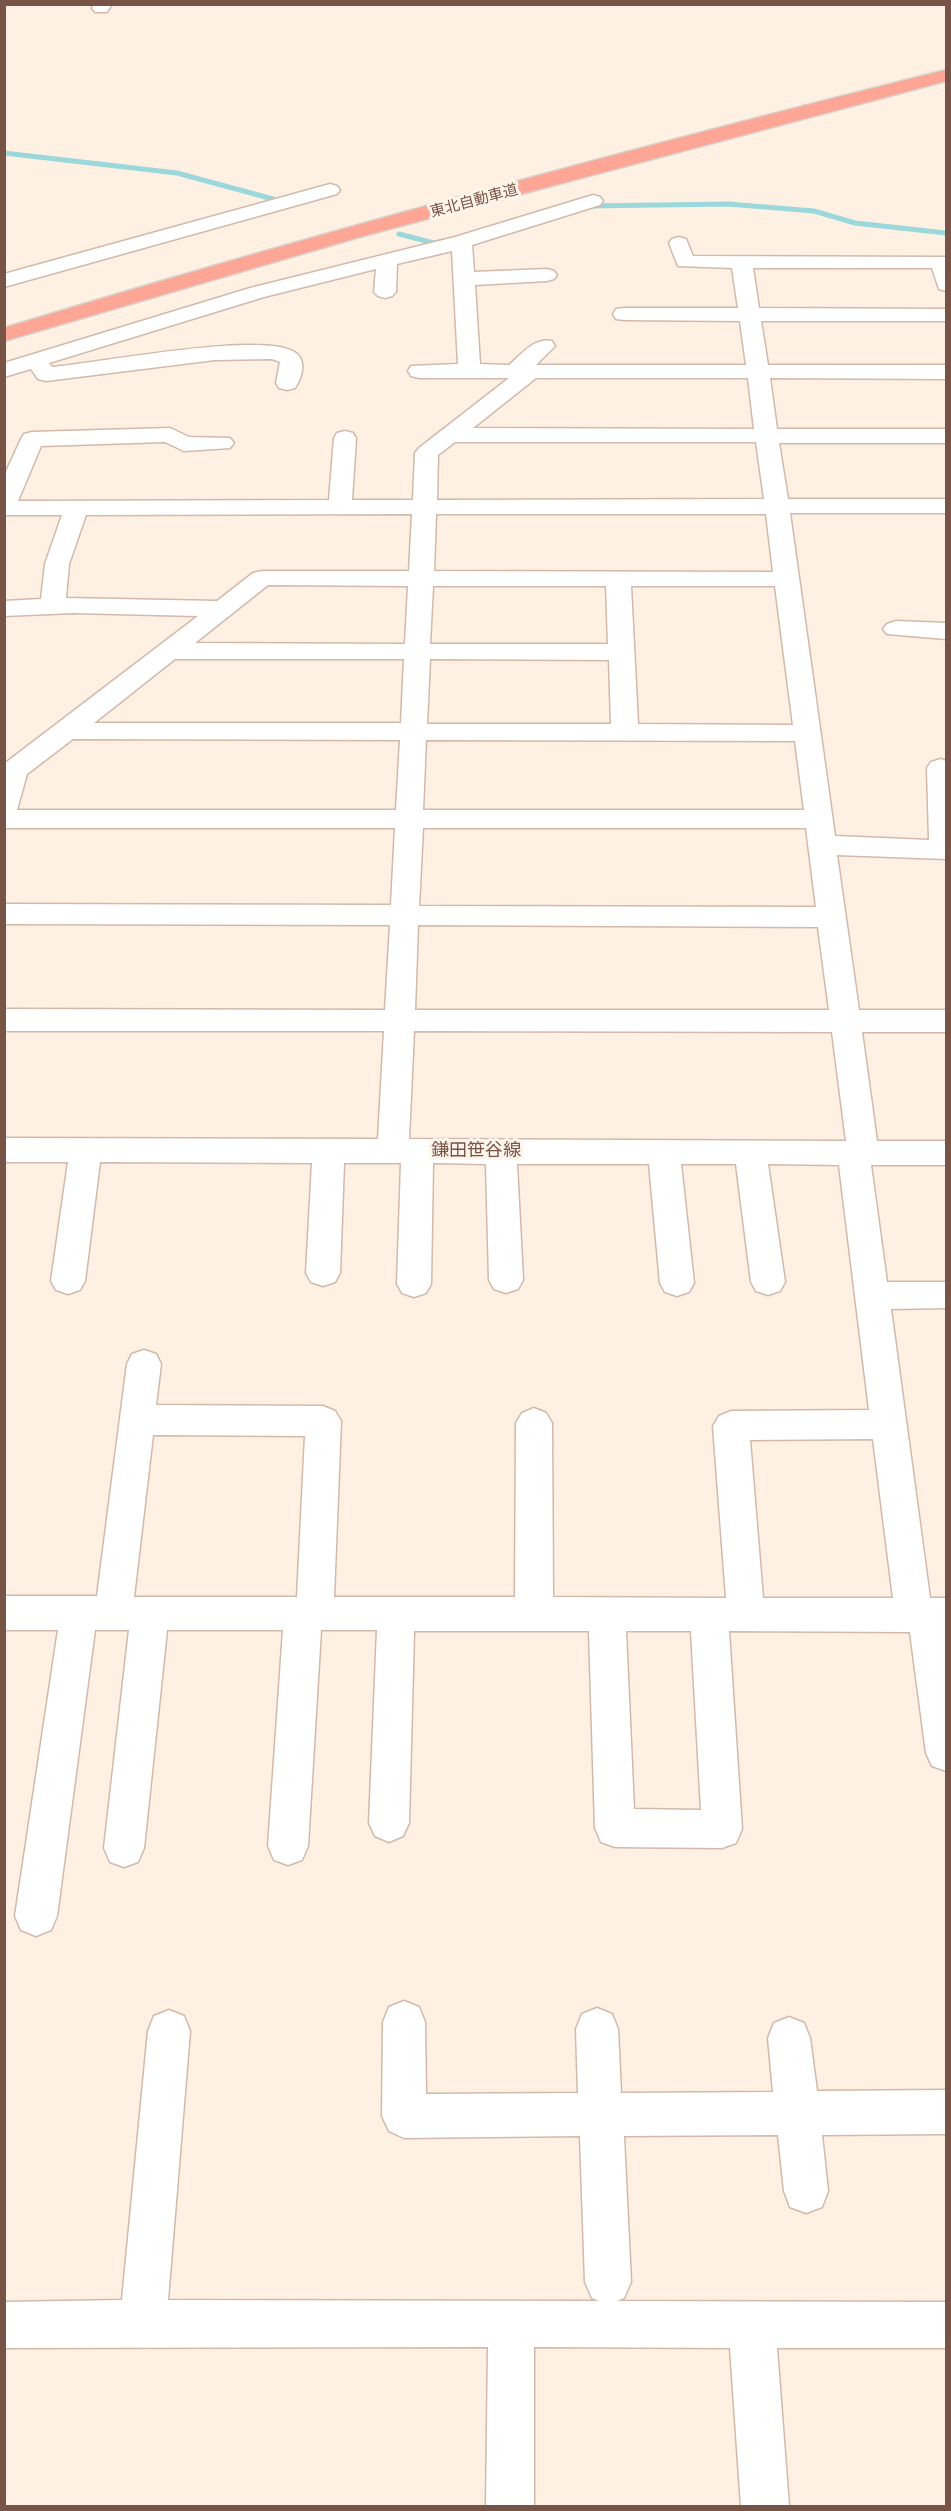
<!DOCTYPE html>
<meta charset="utf-8">
<style>
body{margin:0}
#map{position:relative;width:951px;height:2511px;overflow:hidden;background:#fef1e3;font-family:Inter,sans-serif}
canvas{display:block}
.frame{position:absolute;inset:0;border:6px solid #785447;pointer-events:none}
</style>
<div id="map">
<canvas width="951" height="2511"></canvas>
<div class="frame"></div>
</div>
<script>
const g = document.querySelector('canvas').getContext('2d');
g.lineJoin = 'round';
function stroke(path, color, width, dash) { g.strokeStyle = color; g.lineWidth = width; g.lineCap = dash ? 'butt' : 'round'; g.setLineDash(dash || []); g.stroke(path); }
function fillPath(path, color) { g.fillStyle = color; g.fill(path, 'evenodd'); }
function write(font, color, halo, rows, align = 'center') {
  g.font = font + ' Inter,"Noto Sans JP",sans-serif'; g.lineWidth = 6; g.setLineDash([]); g.textBaseline = 'middle'; g.strokeStyle = halo; g.fillStyle = color; for (const [text, x, y, turn = 0] of rows) {
    g.save(); g.translate(x, y); g.rotate((+turn || 0) * Math.PI / 180); g.textAlign = isNaN(turn) ? turn : align; if (halo) g.strokeText(text, 0, 0); g.fillText(text, 0, 0); g.restore();
  }
}
stroke(new Path2D(`
 M 4,153 L 177,173 L 273,199
 M 587,206 L 728,204 L 814,211 L 855,223 L 946,233
 M 399,234 L 434,243 L 443,241`), '#9bd8dc', 5);
const minor = new Path2D(`
 M 94,4 L 112,4 L 107,12 L 95,12 L 92,8 Z
 M 330,184 L 337,186 L 340,190 L 337,194 L 4,287 L 4,274 Z
 M 593,195 L 600,197 L 603,201 L 600,205 L 472,245 L 474,272 L 547,269 L 554,271 L 557,275 L 554,279 L 547,281 L 475,285 L 480,364 L 509,365 C 522,354 534,337 552,341 L 555,346 L 536,365 L 746,365 L 740,321 L 624,320 L 616,319 L 613,314 L 616,309 L 624,308 L 738,308 L 732,268 L 678,266 L 669,243 L 672,239 L 679,237 L 686,239 L 693,256 L 946,257 L 946,291 L 939,289 L 932,268 L 753,268 L 759,308 L 946,309 L 946,321 L 761,321 L 768,365 L 946,365 L 946,379 L 770,378 L 777,429 L 946,429 L 946,443 L 779,443 L 788,499 L 946,499 L 946,513 L 790,513 L 835,836 L 929,840 L 927,768 L 931,762 L 941,759 L 946,761 L 946,859 L 837,855 L 859,1010 L 946,1010 L 946,1032 L 862,1032 L 877,1141 L 946,1141 L 946,1165 L 871,1165 L 887,1282 L 946,1282 L 946,1308 L 891,1309 L 930,1598 L 946,1598 L 946,1771 L 932,1766 L 926,1753 L 910,1632 L 729,1631 L 742,1829 L 736,1843 L 722,1848 L 615,1847 L 601,1842 L 595,1828 L 589,1631 L 414,1631 L 409,1823 L 403,1836 L 389,1842 L 375,1836 L 369,1823 L 377,1630 L 321,1630 L 308,1846 L 302,1860 L 288,1865 L 274,1860 L 268,1846 L 283,1630 L 167,1630 L 144,1848 L 138,1862 L 124,1867 L 110,1862 L 104,1848 L 129,1630 L 95,1630 L 57,1916 L 51,1930 L 36,1936 L 21,1930 L 15,1916 L 58,1630 L 4,1630 L 4,1596 L 97,1596 L 127,1364 L 132,1354 L 144,1350 L 156,1354 L 161,1364 L 156,1405 L 323,1406 L 335,1411 L 341,1421 L 334,1597 L 515,1597 L 516,1423 L 522,1413 L 534,1408 L 546,1413 L 552,1423 L 553,1597 L 726,1598 L 713,1426 L 719,1416 L 731,1411 L 869,1410 L 839,1165 L 768,1164 L 785,1282 L 780,1291 L 768,1295 L 756,1291 L 751,1282 L 736,1164 L 681,1164 L 694,1283 L 689,1292 L 677,1296 L 665,1292 L 660,1283 L 649,1164 L 517,1164 L 523,1280 L 518,1289 L 506,1293 L 494,1289 L 489,1280 L 486,1164 L 433,1163 L 431,1284 L 426,1293 L 414,1297 L 402,1293 L 397,1284 L 401,1163 L 344,1163 L 340,1273 L 335,1282 L 323,1286 L 311,1282 L 306,1273 L 312,1163 L 100,1162 L 85,1281 L 80,1290 L 68,1294 L 56,1290 L 51,1281 L 68,1162 L 4,1162 L 4,1138 L 378,1139 L 384,1031 L 4,1031 L 4,1009 L 385,1010 L 390,925 L 4,924 L 4,904 L 391,905 L 395,828 L 4,828 L 4,764 L 198,616 L 73,613 L 4,616 L 4,601 L 41,599 L 45,564 L 62,515 L 4,515 L 4,476 L 21,439 L 24,434 L 32,432 L 170,428 L 189,437 L 230,438 L 234,443 L 230,448 L 184,451 L 165,442 L 41,446 L 18,501 L 329,500 L 334,438 L 337,433 L 345,431 L 353,433 L 356,438 L 352,500 L 413,500 L 415,453 L 419,448 L 509,378 L 419,378 L 411,376 L 408,371 L 411,366 L 458,364 L 452,251 L 397,264 L 396,292 L 392,296 L 385,298 L 378,296 L 374,292 L 376,269 L 264,297 L 49,363 L 52,367 C 94,364 270,329 297,354 C 307,363 301,379 295,388 L 287,390 L 279,388 L 276,383 L 280,362 L 272,359 L 215,360 L 46,381 L 38,379 L 31,369 L 4,377 L 4,363 L 250,288 L 455,237 ZM 536,378 L 748,378 L 754,429 L 473,428 ZM 455,442 L 756,442 L 764,499 L 437,500 L 438,455 ZM 412,514 L 409,571 L 262,571 L 253,573 L 217,601 L 66,598 L 69,564 L 86,515 ZM 436,514 L 766,514 L 773,572 L 434,571 ZM 268,585 L 408,586 L 405,644 L 195,643 ZM 433,586 L 606,586 L 608,644 L 430,644 ZM 631,586 L 775,586 L 793,725 L 638,724 ZM 175,659 L 404,659 L 401,723 L 94,723 ZM 430,659 L 609,660 L 611,724 L 427,724 ZM 73,739 L 400,740 L 396,810 L 17,810 L 27,774 ZM 426,740 L 795,741 L 804,810 L 423,810 ZM 423,828 L 806,828 L 816,907 L 419,906 ZM 418,925 L 818,927 L 829,1010 L 415,1010 ZM 414,1031 L 832,1032 L 846,1141 L 409,1139 ZM 153,1435 L 305,1436 L 297,1597 L 134,1597 ZM 873,1439 L 893,1598 L 763,1598 L 750,1440 ZM 626,1631 L 691,1631 L 701,1810 L 634,1809 Z
 M 896,621 L 946,623 L 946,639 L 887,634 L 883,629 L 887,624 Z
 M 404,2001 L 419,2007 L 425,2022 L 426,2094 L 578,2093 L 576,2029 L 582,2014 L 597,2008 L 612,2014 L 618,2029 L 621,2093 L 773,2092 L 768,2038 L 774,2023 L 789,2017 L 804,2023 L 810,2038 L 817,2091 L 946,2090 L 946,2134 L 822,2135 L 828,2191 L 822,2207 L 806,2213 L 790,2207 L 784,2191 L 778,2135 L 624,2136 L 631,2282 L 624,2298 L 617,2301 L 946,2302 L 946,2348 L 777,2348 L 789,2506 L 741,2506 L 730,2348 L 534,2347 L 534,2506 L 486,2506 L 488,2347 L 4,2348 L 4,2302 L 122,2300 L 148,2031 L 154,2016 L 169,2010 L 184,2016 L 190,2031 L 168,2300 L 599,2301 L 592,2298 L 585,2282 L 580,2136 L 404,2138 L 389,2131 L 382,2116 L 383,2022 L 389,2007 Z`);
const highway = new Path2D(`
 M 946,70 L 946,81 L 363,236 L 4,341 L 4,328 C 316,233 630,149 946,70 Z`);
stroke(minor, '#d2b9ab', 3);
stroke(highway, '#d9cfcb', 3);
fillPath(minor, '#fff');
fillPath(highway, '#fda695');
write('15px', '#785447', '#fff5eb', [
 ["東北自動車道",474,201,-15]
]);
write('18px', '#785447', '#fff5eb', [
 ["鎌田笹谷線",476,1151]
]);
</script>
